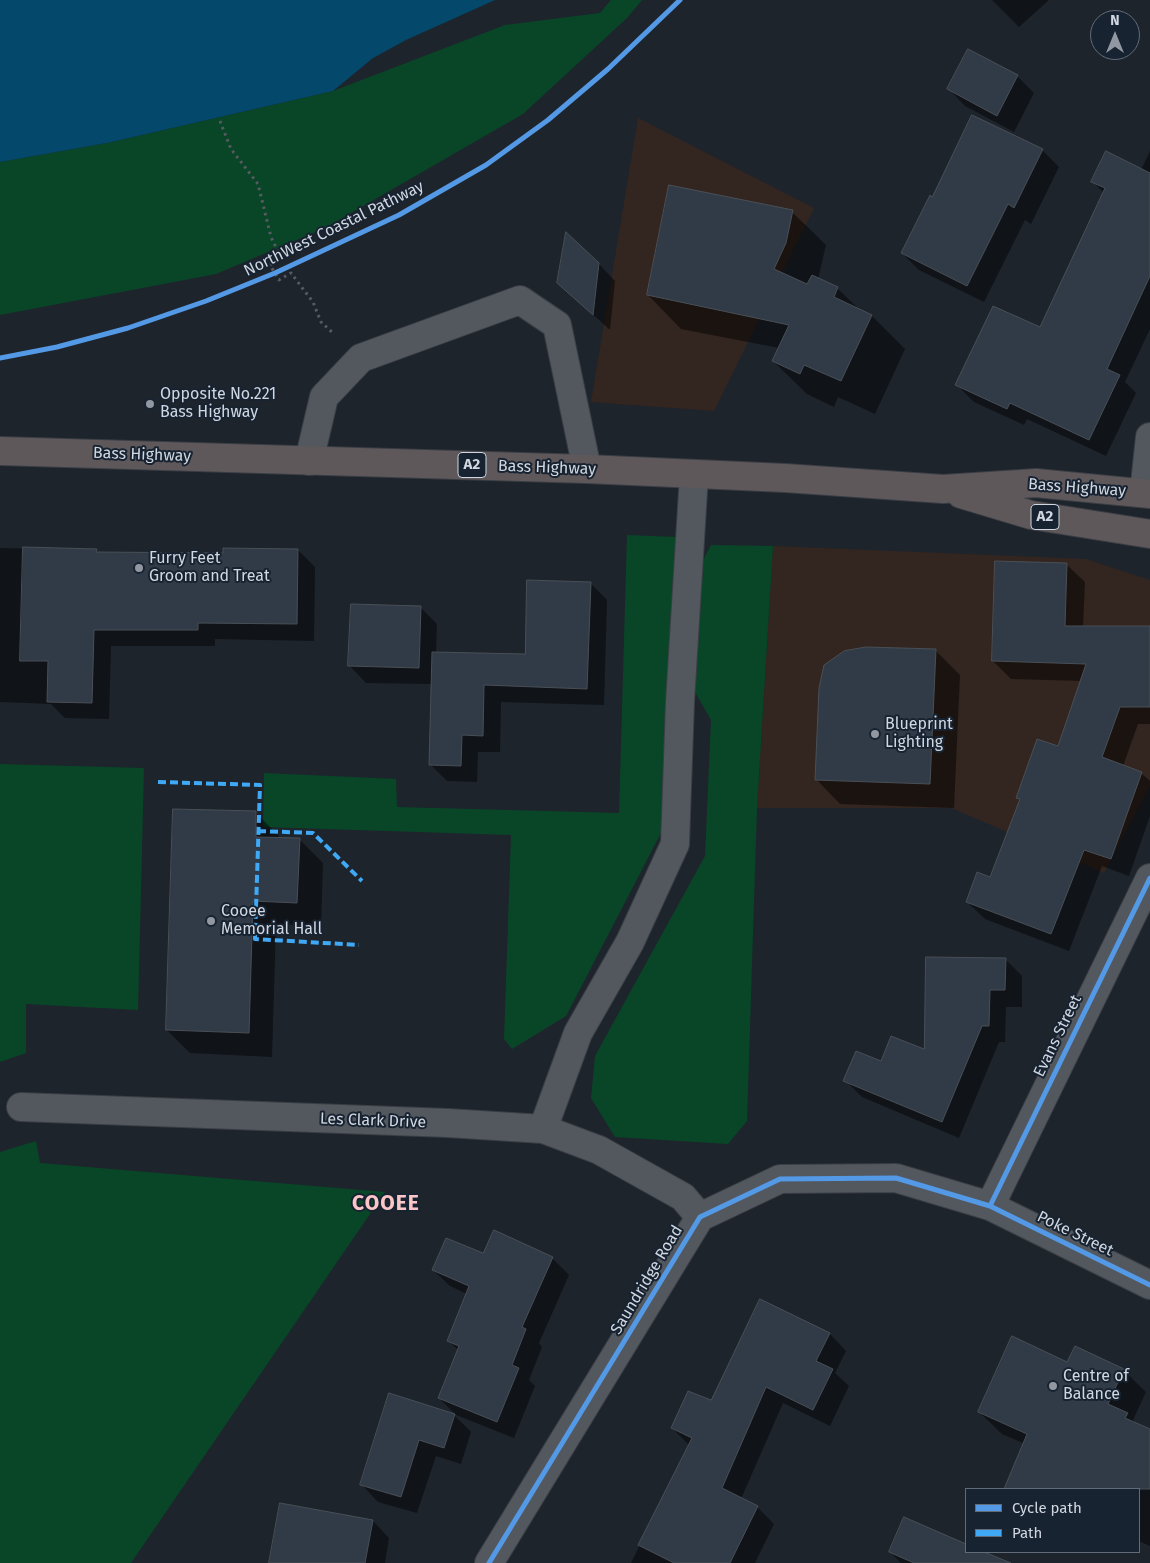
<!DOCTYPE html>
<style>
body{margin:0}
#map{position:relative;width:1150px;height:1563px;overflow:hidden;background:#1e242c;font-family:"Fira Sans",sans-serif}
canvas{display:block}
.legend{position:absolute;left:965px;top:1488px;width:175px;height:65px;box-sizing:border-box;background:#182332;border:1px solid #626b78;margin:0;padding:6px 9px;list-style:none;font-size:15px;color:#d0d7e1}
.legend li{display:flex;align-items:center;gap:10px;height:25px}
.legend b{width:25px;border:1px solid #626b78}
.north{position:absolute;left:1090px;top:10px;width:50px;height:50px;box-sizing:border-box;background:#182332;border:1px solid #626b78;border-radius:50%;rotate:0deg;font-size:14px;font-weight:700;line-height:20px;text-align:center;color:#d0d7e1}
.north::after{content:'';display:block;margin:auto;width:18px;height:22px;background:#9298a2;clip-path:polygon(50% 0,100% 100%,50% 72%,0 100%)}
</style>
<div id="map">
<canvas width="1150" height="1563"></canvas>
<ul class="legend">
<li><b style="height:6px;background:#5399e6"></b>Cycle path</li>
<li><b style="height:6px;background:#3fa9f5"></b>Path</li>
</ul>
<div class="north">N</div>
</div>
<script>
const g = document.querySelector('canvas').getContext('2d');
g.lineJoin = 'round';
function fillPath(path, color) { g.fillStyle = color; g.fill(path, 'evenodd'); }
function stroke(path, color, width, dash) { g.strokeStyle = color; g.lineWidth = width; g.lineCap = dash ? 'butt' : 'round'; g.setLineDash(dash || []); g.stroke(path); }
function write(font, color, halo, rows, align = 'center') {
  g.font = font + ' "Fira Sans",sans-serif'; g.lineWidth = 4; g.setLineDash([]); g.textBaseline = 'middle'; g.strokeStyle = halo; g.fillStyle = color; for (const [text, x, y, turn = 0] of rows) {
    g.save(); g.translate(x, y); g.rotate((+turn || 0) * Math.PI / 180); g.textAlign = isNaN(turn) ? turn : align; if (halo) g.strokeText(text, 0, 0); g.fillText(text, 0, 0); g.restore();
  }
}
fillPath(new Path2D(`
 M 638,118 L 814,208 L 714,411 L 591,402 Z
 M 773,546 L 1086,559 L 1150,580 L 1150,786 L 1104,873 L 951,808 L 757,808 Z`), '#33251f');
fillPath(new Path2D(`
 M 611,0 L 642,0 L 627,18 L 523,114 L 325,228 L 216,274 L 0,315 L 0,162 L 107,143 L 333,91 L 505,25 L 600,13 Z
 M 627,535 L 676,537 L 662,831 L 566,1016 L 512,1049 L 504,1039 L 511,835 L 263,827 L 264,773 L 396,779 L 397,807 L 619,813 Z
 M 711,545 L 773,546 L 757,808 L 747,1121 L 728,1144 L 615,1137 L 591,1098 L 595,1056 L 705,856 L 711,720 L 695,692 L 701,564 Z
 M 0,764 L 144,768 L 138,1010 L 26,1004 L 26,1053 L 0,1062 Z
 M 36,1141 L 40,1163 L 385,1192 L 131,1563 L 0,1563 L 0,1152 Z`), '#094628');
fillPath(new Path2D(`
 M 0,0 L 495,0 L 406,40 L 373,58 L 333,91 L 107,143 L 0,162 Z`), '#04486c');
fillPath(new Path2D(`
 M 992,0 L 1049,0 L 1019,27 Z
 M 968,51 L 1017,76 L 1034,93 L 1014,132 L 965,106 L 949,89 Z
 M 1042,150 L 1059,167 L 1031,224 L 1025,220 L 984,302 L 919,270 L 902,253 L 933,198 Z
 M 1150,151 L 1150,329 L 1125,382 L 1136,393 L 1106,456 L 1027,419 L 1024,425 L 974,402 L 957,385 L 1040,329 L 1104,193 L 1092,181 L 1141,170 Z
 M 792,212 L 826,245 L 818,279 L 837,288 L 860,310 L 872,316 L 905,349 L 875,414 L 838,397 L 834,407 L 807,394 L 773,361 L 779,348 L 681,329 L 648,295 Z
 M 598,263 L 615,281 L 610,330 L 559,283 Z
 M 0,548 L 96,550 L 99,553 L 224,555 L 298,550 L 315,567 L 314,641 L 215,639 L 215,646 L 111,646 L 109,719 L 65,718 L 51,704 L 0,702 Z
 M 1067,565 L 1085,582 L 1083,627 L 1150,627 L 1150,724 L 1138,724 L 1123,766 L 1141,773 L 1150,781 L 1150,816 L 1129,876 L 1102,866 L 1069,951 L 985,919 L 967,902 L 991,879 L 1021,801 L 1017,797 L 1058,748 L 1082,681 L 1011,679 L 993,661 Z
 M 590,583 L 607,600 L 604,705 L 501,702 L 500,752 L 478,752 L 477,782 L 447,781 L 430,764 L 433,684 L 366,683 L 350,666 L 420,607 L 437,624 L 436,653 L 526,655 Z
 M 936,651 L 960,675 L 954,808 L 840,804 L 816,779 Z
 M 256,813 L 279,836 L 279,839 L 299,839 L 323,863 L 321,926 L 276,924 L 272,1057 L 190,1053 L 167,1030 Z
 M 1005,959 L 1022,976 L 1022,1007 L 1006,1007 L 1005,1042 L 999,1042 L 959,1138 L 862,1097 L 845,1080 L 882,1063 L 925,1051 Z
 M 484,1255 L 552,1258 L 569,1275 L 539,1343 L 542,1347 L 529,1380 L 535,1386 L 514,1438 L 456,1415 L 439,1398 L 459,1351 L 448,1340 L 467,1294 L 450,1286 L 433,1270 Z
 M 761,1300 L 830,1334 L 846,1351 L 835,1373 L 849,1386 L 830,1426 L 783,1403 L 741,1499 L 757,1507 L 774,1524 L 755,1563 L 631,1563 L 689,1445 L 672,1428 L 711,1402 Z
 M 1068,1363 L 1123,1370 L 1146,1392 L 1133,1420 L 1137,1425 L 1150,1430 L 1150,1546 L 1139,1541 L 1139,1489 L 1006,1489 L 1025,1444 L 1002,1434 L 979,1412 Z
 M 390,1395 L 454,1415 L 471,1432 L 461,1464 L 436,1456 L 417,1513 L 378,1502 L 362,1485 Z
 M 905,1519 L 966,1545 L 966,1552 L 981,1552 L 999,1559 L 1003,1563 L 901,1563 L 890,1552 Z
 M 373,1521 L 389,1538 L 385,1563 L 270,1563 Z`), '#0007');
const building = new Path2D(`
 M 968,49 L 1018,75 L 997,116 L 947,89 Z
 M 972,115 L 1043,149 L 1014,208 L 1008,204 L 967,286 L 901,253 L 930,195 L 932,197 Z
 M 1106,151 L 1150,173 L 1150,276 L 1107,369 L 1120,375 L 1089,440 L 1010,403 L 1007,409 L 955,385 L 993,306 L 1040,327 L 1105,188 L 1091,182 Z
 M 669,185 L 793,210 L 786,243 L 774,269 L 807,284 L 812,275 L 838,287 L 834,297 L 872,315 L 841,381 L 804,365 L 800,374 L 772,361 L 789,325 L 647,295 Z
 M 566,232 L 599,263 L 593,315 L 557,283 Z
 M 23,547 L 97,549 L 96,552 L 223,553 L 223,548 L 298,549 L 297,624 L 198,623 L 198,630 L 94,630 L 92,703 L 47,702 L 48,661 L 20,661 Z
 M 995,561 L 1067,563 L 1065,626 L 1150,626 L 1150,707 L 1120,707 L 1102,757 L 1142,772 L 1111,859 L 1084,850 L 1051,934 L 966,902 L 977,872 L 990,877 L 1020,799 L 1016,798 L 1037,739 L 1058,746 L 1086,664 L 992,661 Z
 M 527,580 L 591,582 L 587,689 L 484,685 L 483,736 L 462,735 L 461,766 L 429,765 L 432,652 L 525,654 Z
 M 351,604 L 421,606 L 419,668 L 348,666 Z
 M 866,647 L 936,649 L 930,784 L 815,780 L 819,688 L 824,665 L 844,651 Z
 M 173,809 L 256,811 L 256,837 L 300,838 L 297,903 L 253,901 L 249,1033 L 166,1030 Z
 M 926,957 L 1006,958 L 1005,990 L 990,990 L 989,1026 L 982,1026 L 942,1122 L 843,1081 L 856,1051 L 881,1061 L 891,1036 L 924,1049 Z
 M 494,1230 L 553,1257 L 522,1327 L 526,1329 L 512,1365 L 519,1368 L 497,1422 L 438,1398 L 459,1346 L 447,1341 L 469,1286 L 432,1270 L 446,1238 L 483,1253 Z
 M 760,1299 L 830,1333 L 816,1361 L 833,1369 L 813,1410 L 766,1387 L 722,1488 L 758,1506 L 730,1563 L 674,1563 L 638,1545 L 692,1438 L 671,1428 L 688,1391 L 711,1400 Z
 M 1012,1336 L 1067,1362 L 1075,1346 L 1124,1369 L 1108,1404 L 1128,1413 L 1125,1418 L 1150,1429 L 1150,1489 L 1004,1489 L 1027,1434 L 978,1412 Z
 M 389,1393 L 455,1414 L 444,1448 L 419,1440 L 401,1497 L 360,1485 Z
 M 280,1503 L 373,1520 L 365,1563 L 269,1563 Z
 M 904,1517 L 966,1544 L 966,1552 L 984,1552 L 1011,1563 L 914,1563 L 889,1552 Z`);
fillPath(building, '#313b47');
stroke(building, '#494f56', 1);
const minor = new Path2D(`
 M 309,461 L 324,397 L 361,358 L 520,300 L 557,325 L 587,469
 M 1144,493 L 1150,437
 M 21,1107 L 448,1123 L 543,1129 L 599,1150 L 683,1197 L 700,1217
 M 543,1129 L 578,1033 L 630,942 L 675,844 L 680,702 L 694,475
 M 990,1206 L 1150,878
 M 489,1563 L 700,1217 L 780,1179 L 896,1178 L 990,1206 L 1150,1285`);
const highway = new Path2D(`
 M 0,451 L 587,469 L 785,478 L 943,489 L 1036,483 L 1150,494
 M 961,494 L 1031,515 L 1150,534`);
stroke(minor, '#3a3e45', 30);
stroke(highway, '#3a3e45', 30);
stroke(new Path2D(`
 M 220,121 L 231,149 L 258,184 L 271,237 L 281,258 L 270,265 L 279,280 L 291,273 L 313,302 L 321,322 L 334,334`), '#575b61', 3, [2.5, 4]);
stroke(minor, '#53585f', 28);
stroke(highway, '#5f585b', 28);
stroke(new Path2D(`
 M 158,782 L 260,785 L 255,939 L 359,945
 M 258,831 L 313,833 L 362,881`), '#3fa9f5', 4, [8, 4]);
stroke(new Path2D(`
 M 0,358 L 57,347 L 128,328 L 206,301 L 275,273 L 399,215 L 486,165 L 548,120 L 608,69 L 680,0
 M 990,1206 L 1150,878
 M 489,1563 L 700,1217 L 780,1179 L 896,1178 L 990,1206 L 1150,1285`), '#5399e6', 5);
for (const [x, y, r, color] of [
 [150,404,5,"#9298a2"],
 [139,568,5,"#9298a2"],
 [875,734,5,"#9298a2"],
 [211,921,5,"#9298a2"],
 [1053,1386,5,"#9298a2"]
]) { const dot = new Path2D(); dot.arc(x, y, r, 0, 2 * Math.PI); g.fillStyle = color; g.fill(dot); stroke(dot, '#182332', 2); }
for (const [x, y, w] of [
 [472,465,28],
 [1045,517,28]
]) { const box = new Path2D(); box.roundRect(x - w / 2, y - 12.5, w, 25, 4); g.fillStyle = '#182332'; g.fill(box); stroke(box, '#d0d7e1', 1); }
write('bold 15px', '#d0d7e1', null, [
 ["A2",472,465],
 ["A2",1045,517]
]);
write('16px', '#d0d7e1', '#182332', [
 ["NorthWest Coastal Pathway",334,229,-26],
 ["Bass Highway",142,455,2],
 ["Bass Highway",547,468,2],
 ["Bass Highway",1077,488,4],
 ["Evans Street",1058,1036,-64],
 ["Les Clark Drive",373,1121,2],
 ["Poke Street",1075,1234,26],
 ["Saundridge Road",647,1280,-59]
]);
write('16px', '#d0d7e1', '#182332', [
 ["Opposite No.221",160,395],
 ["Bass Highway",160,413],
 ["Furry Feet",149,559],
 ["Groom and Treat",149,577],
 ["Blueprint",885,725],
 ["Lighting",885,743],
 ["Cooee",221,912],
 ["Memorial Hall",221,930],
 ["Centre of",1063,1377],
 ["Balance",1063,1395]
], 'left');
g.letterSpacing = '1px';
write('bold 21px', '#fac6c7', '#182332', [
 ["COOEE",386,1204]
]);
g.letterSpacing = '0px';
</script>
